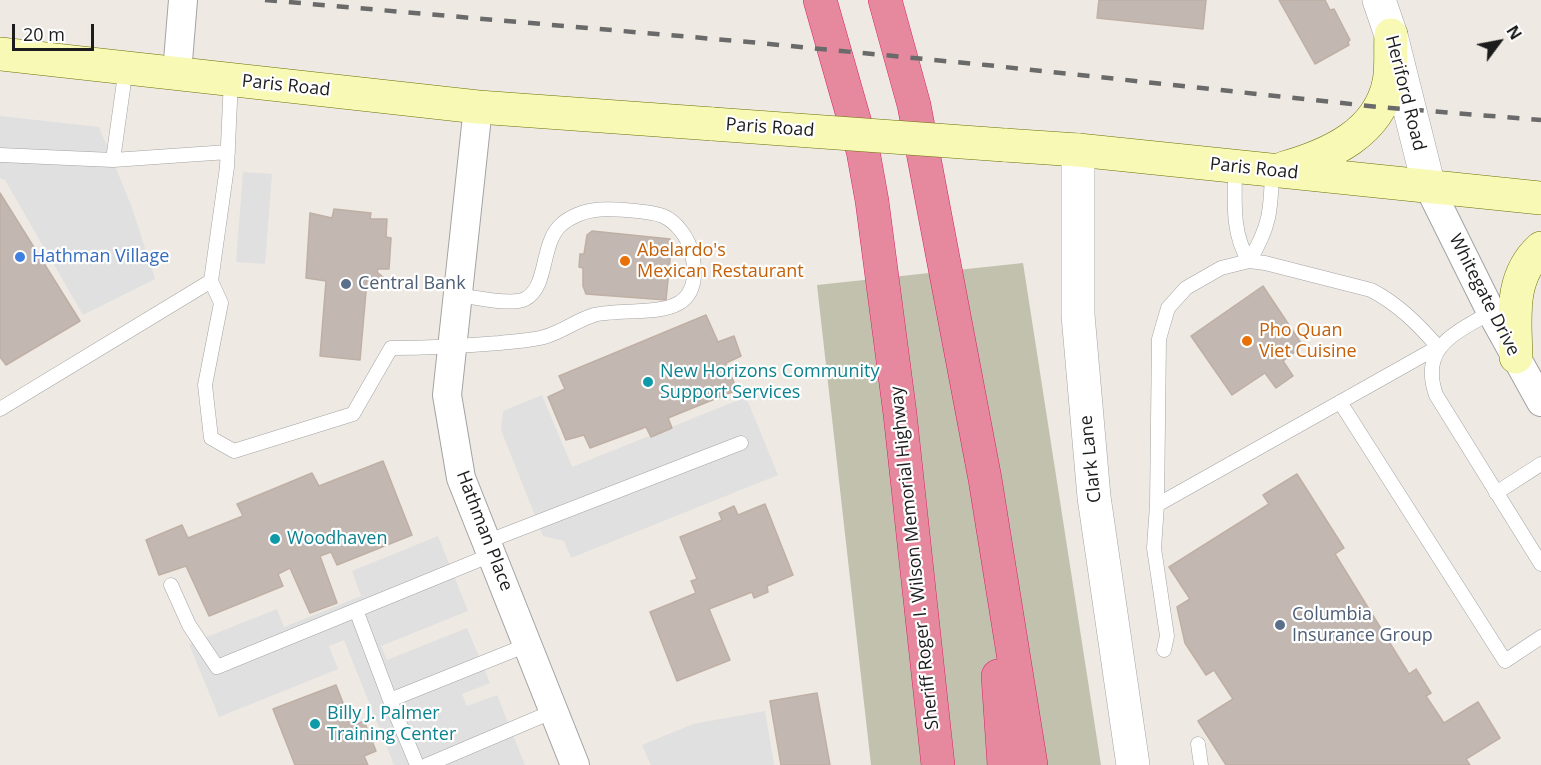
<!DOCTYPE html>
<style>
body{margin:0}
#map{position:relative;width:1541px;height:765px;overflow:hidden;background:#eee9e2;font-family:"Open Sans",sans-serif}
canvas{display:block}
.north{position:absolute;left:1469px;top:12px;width:60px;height:60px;-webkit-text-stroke:4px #fff;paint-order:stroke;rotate:58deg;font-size:16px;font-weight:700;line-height:24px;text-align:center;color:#1c1c1c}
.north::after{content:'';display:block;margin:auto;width:21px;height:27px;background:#1c1c1c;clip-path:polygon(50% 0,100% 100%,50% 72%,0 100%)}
.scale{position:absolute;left:12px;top:24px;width:82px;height:27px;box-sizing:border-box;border:3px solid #1c1c1c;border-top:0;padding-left:8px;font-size:18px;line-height:21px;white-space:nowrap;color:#1c1c1c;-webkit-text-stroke:4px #fff;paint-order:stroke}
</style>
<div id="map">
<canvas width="1541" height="765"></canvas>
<div class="north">N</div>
<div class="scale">20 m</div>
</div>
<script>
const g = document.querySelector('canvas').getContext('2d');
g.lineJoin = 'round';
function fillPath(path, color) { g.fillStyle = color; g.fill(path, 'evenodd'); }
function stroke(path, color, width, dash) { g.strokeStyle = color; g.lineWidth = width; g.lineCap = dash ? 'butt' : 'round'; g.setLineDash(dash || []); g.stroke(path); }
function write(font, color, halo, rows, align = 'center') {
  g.font = font + ' "Open Sans",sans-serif'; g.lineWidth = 4.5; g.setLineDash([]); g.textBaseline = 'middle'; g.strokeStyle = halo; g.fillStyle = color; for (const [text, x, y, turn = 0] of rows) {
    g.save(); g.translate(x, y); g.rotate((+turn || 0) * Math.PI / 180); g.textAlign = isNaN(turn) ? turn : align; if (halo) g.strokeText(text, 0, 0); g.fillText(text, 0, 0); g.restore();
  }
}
fillPath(new Path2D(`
 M 1023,263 L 1101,765 L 871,765 L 817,285 Z`), '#c2c1ae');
fillPath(new Path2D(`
 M 0,116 L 99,127 L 131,205 L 155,279 L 83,315 L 5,180 L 0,178 Z
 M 243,172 L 272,174 L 265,264 L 236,262 Z
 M 542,395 L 572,467 L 746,397 L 778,475 L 571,558 L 564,541 L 543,536 L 501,430 L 503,411 Z
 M 438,536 L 468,611 L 381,646 L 387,660 L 467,628 L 490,683 L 462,694 L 467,706 L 497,695 L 525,765 L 394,765 L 344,640 L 329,646 L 338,669 L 219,717 L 189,644 L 277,609 L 284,627 L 361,596 L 352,571 Z
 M 765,711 L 774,765 L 651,765 L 642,745 L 693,724 Z`), '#e0e0e0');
const building = new Path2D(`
 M 1099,0 L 1206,0 L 1203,29 L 1097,18 Z
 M 1279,0 L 1325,0 L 1330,10 L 1334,9 L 1350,40 L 1348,42 L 1349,45 L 1315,64 Z
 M 0,193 L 80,321 L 6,365 L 0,357 Z
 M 334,209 L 371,213 L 370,219 L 387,219 L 386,237 L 391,238 L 389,269 L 378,269 L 377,272 L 384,278 L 383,284 L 374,287 L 367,280 L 360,360 L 320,356 L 326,281 L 306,278 L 310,213 L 332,218 Z
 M 592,231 L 670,239 L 671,249 L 666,300 L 586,294 L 583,286 L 583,268 L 579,267 L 580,254 L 584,254 L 587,235 Z
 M 1263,286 L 1303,346 L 1283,361 L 1293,376 L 1276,388 L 1265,373 L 1232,395 L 1191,336 Z
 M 706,315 L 718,342 L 734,336 L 741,356 L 726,363 L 737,390 L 668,418 L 672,428 L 651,437 L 646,427 L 590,448 L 584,435 L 566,440 L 548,397 L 565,389 L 559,376 Z
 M 383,461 L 412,535 L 337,565 L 331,552 L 320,556 L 337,603 L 310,613 L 290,568 L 278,574 L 283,586 L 209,616 L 186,566 L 159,575 L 146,540 L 182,525 L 188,538 L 243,516 L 237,504 L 312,473 L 319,486 Z
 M 1297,474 L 1344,548 L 1335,554 L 1409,674 L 1416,669 L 1431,693 L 1426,696 L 1444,723 L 1478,702 L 1500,738 L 1466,759 L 1470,765 L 1226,765 L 1198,721 L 1233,699 L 1214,670 L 1206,675 L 1185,643 L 1177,607 L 1190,599 L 1169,567 L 1269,504 L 1263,495 Z
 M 765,504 L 793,575 L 767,586 L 768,592 L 754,598 L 752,592 L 709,609 L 730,660 L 677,681 L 650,612 L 696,593 L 691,581 L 697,579 L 680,537 L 722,520 L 719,513 L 734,506 L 738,515 Z
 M 336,685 L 352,726 L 364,721 L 376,751 L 364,756 L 368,765 L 295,765 L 273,709 Z
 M 817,693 L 830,765 L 781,765 L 770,701 Z`);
fillPath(building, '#c2b8b1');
stroke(building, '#bfafa4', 1.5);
const service = new Path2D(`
 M 0,155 L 113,160 L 126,67
 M 113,160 L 228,152
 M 1235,167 C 1235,199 1231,233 1249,261 C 1270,227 1271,210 1272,171
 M 211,281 L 221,303 L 205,385 L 211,438 L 234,451 L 353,414 L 391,348 C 427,348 463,346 499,343 C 514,341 530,341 544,337 C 562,332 577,320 594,315 C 617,309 659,315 679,303 C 696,293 696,271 692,254 C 689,239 677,222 663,216 C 650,211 609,208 595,210 C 584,211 570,217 562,224 C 540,242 549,287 525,299 C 511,306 474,297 458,295
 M 1491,312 C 1456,333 1419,346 1436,395 L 1541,564
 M 1340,402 L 1505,661 L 1541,637
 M 0,409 L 211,281 L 227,167 L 231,79
 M 1496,493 L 1541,464
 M 1157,505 L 1438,347 C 1418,324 1398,304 1371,290 L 1265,263 L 1249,261 L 1221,268 L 1186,288 L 1168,308 L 1159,339 L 1157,505 L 1154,548 L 1167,636 L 1164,650
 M 486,542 L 741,443
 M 171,585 L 189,625 L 217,667 L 491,555
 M 356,610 L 390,700
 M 1198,744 L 1201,765
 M 417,765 L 390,700 L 527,645
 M 427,765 L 554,711`);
const minor = new Path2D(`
 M 177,73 L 183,0
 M 478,107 L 447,395 L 461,478 L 575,765
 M 1429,187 L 1491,312 L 1541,402`);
const tertiary = new Path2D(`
 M 1379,0 L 1391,35 L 1429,187
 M 1078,150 L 1078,315 L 1094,497 L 1133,765`);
const secondary = new Path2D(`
 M 0,54 L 478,107 L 713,124
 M 1004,145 L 1078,150 L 1541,198
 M 1284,168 C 1330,155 1379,133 1389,82 C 1392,67 1390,50 1391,35
 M 1516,357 C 1515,318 1509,277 1541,248`);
const motorway = new Path2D(`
 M 820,0 L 863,151 L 872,201 L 900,414 L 938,765
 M 885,0 L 914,105 L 985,479 L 1031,765
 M 998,676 L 1004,765`);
stroke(service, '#a3a3a3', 15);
stroke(minor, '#a3a3a3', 30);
stroke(tertiary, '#a3a3a3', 34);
stroke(secondary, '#6b7105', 34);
stroke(motorway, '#d62469', 34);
stroke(service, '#fff', 14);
stroke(minor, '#fff', 28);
stroke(tertiary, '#fff', 33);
stroke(secondary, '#f8f9b5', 33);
stroke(motorway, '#e6899e', 33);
stroke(new Path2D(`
 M 265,0 L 749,42 L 986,65 L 1379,107 L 1541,120`), '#6a6a6a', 4.5, [12, 12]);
const secondaryBridge = new Path2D(`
 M 713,124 L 1004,145`);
stroke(secondaryBridge, '#6b7105', 34, []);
stroke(secondaryBridge, '#f8f9b5', 33);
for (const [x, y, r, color] of [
 [20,257,6,"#3f7fe0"],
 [625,261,6,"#e8710a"],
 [346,284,6,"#5c6f8a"],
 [1247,341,6,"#e8710a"],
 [648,382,6,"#0f9aa8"],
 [275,539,6,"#0f9aa8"],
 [1280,625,6,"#5c6f8a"],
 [315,724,6,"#0f9aa8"]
]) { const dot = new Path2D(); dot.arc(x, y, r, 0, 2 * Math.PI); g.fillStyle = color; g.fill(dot); stroke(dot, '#fff', 2); }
write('18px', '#1c1c1c', '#fff', [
 ["Paris Road",286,86,6],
 ["Heriford Road",1405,93,76],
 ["Paris Road",770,128,4],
 ["Paris Road",1254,169,6],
 ["Whitegate Drive",1484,295,63],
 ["Clark Lane",1091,459,-96],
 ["Hathman Place",484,531,69],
 ["Sheriff Roger I. Wilson Memorial Highway",915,558,-96]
]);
write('18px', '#c56008', '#fff', [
 ["Abelardo's",637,251],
 ["Mexican Restaurant",637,272],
 ["Pho Quan",1259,331],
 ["Viet Cuisine",1259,352]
], 'left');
write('18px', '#366cbe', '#fff', [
 ["Hathman Village",32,257]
], 'left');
write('18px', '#4e5e75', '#fff', [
 ["Central Bank",358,284],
 ["Columbia",1292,615],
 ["Insurance Group",1292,636]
], 'left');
write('18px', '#0d838f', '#fff', [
 ["New Horizons Community",660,372],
 ["Support Services",660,393],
 ["Woodhaven",287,539],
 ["Billy J. Palmer",327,714],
 ["Training Center",327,735]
], 'left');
</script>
